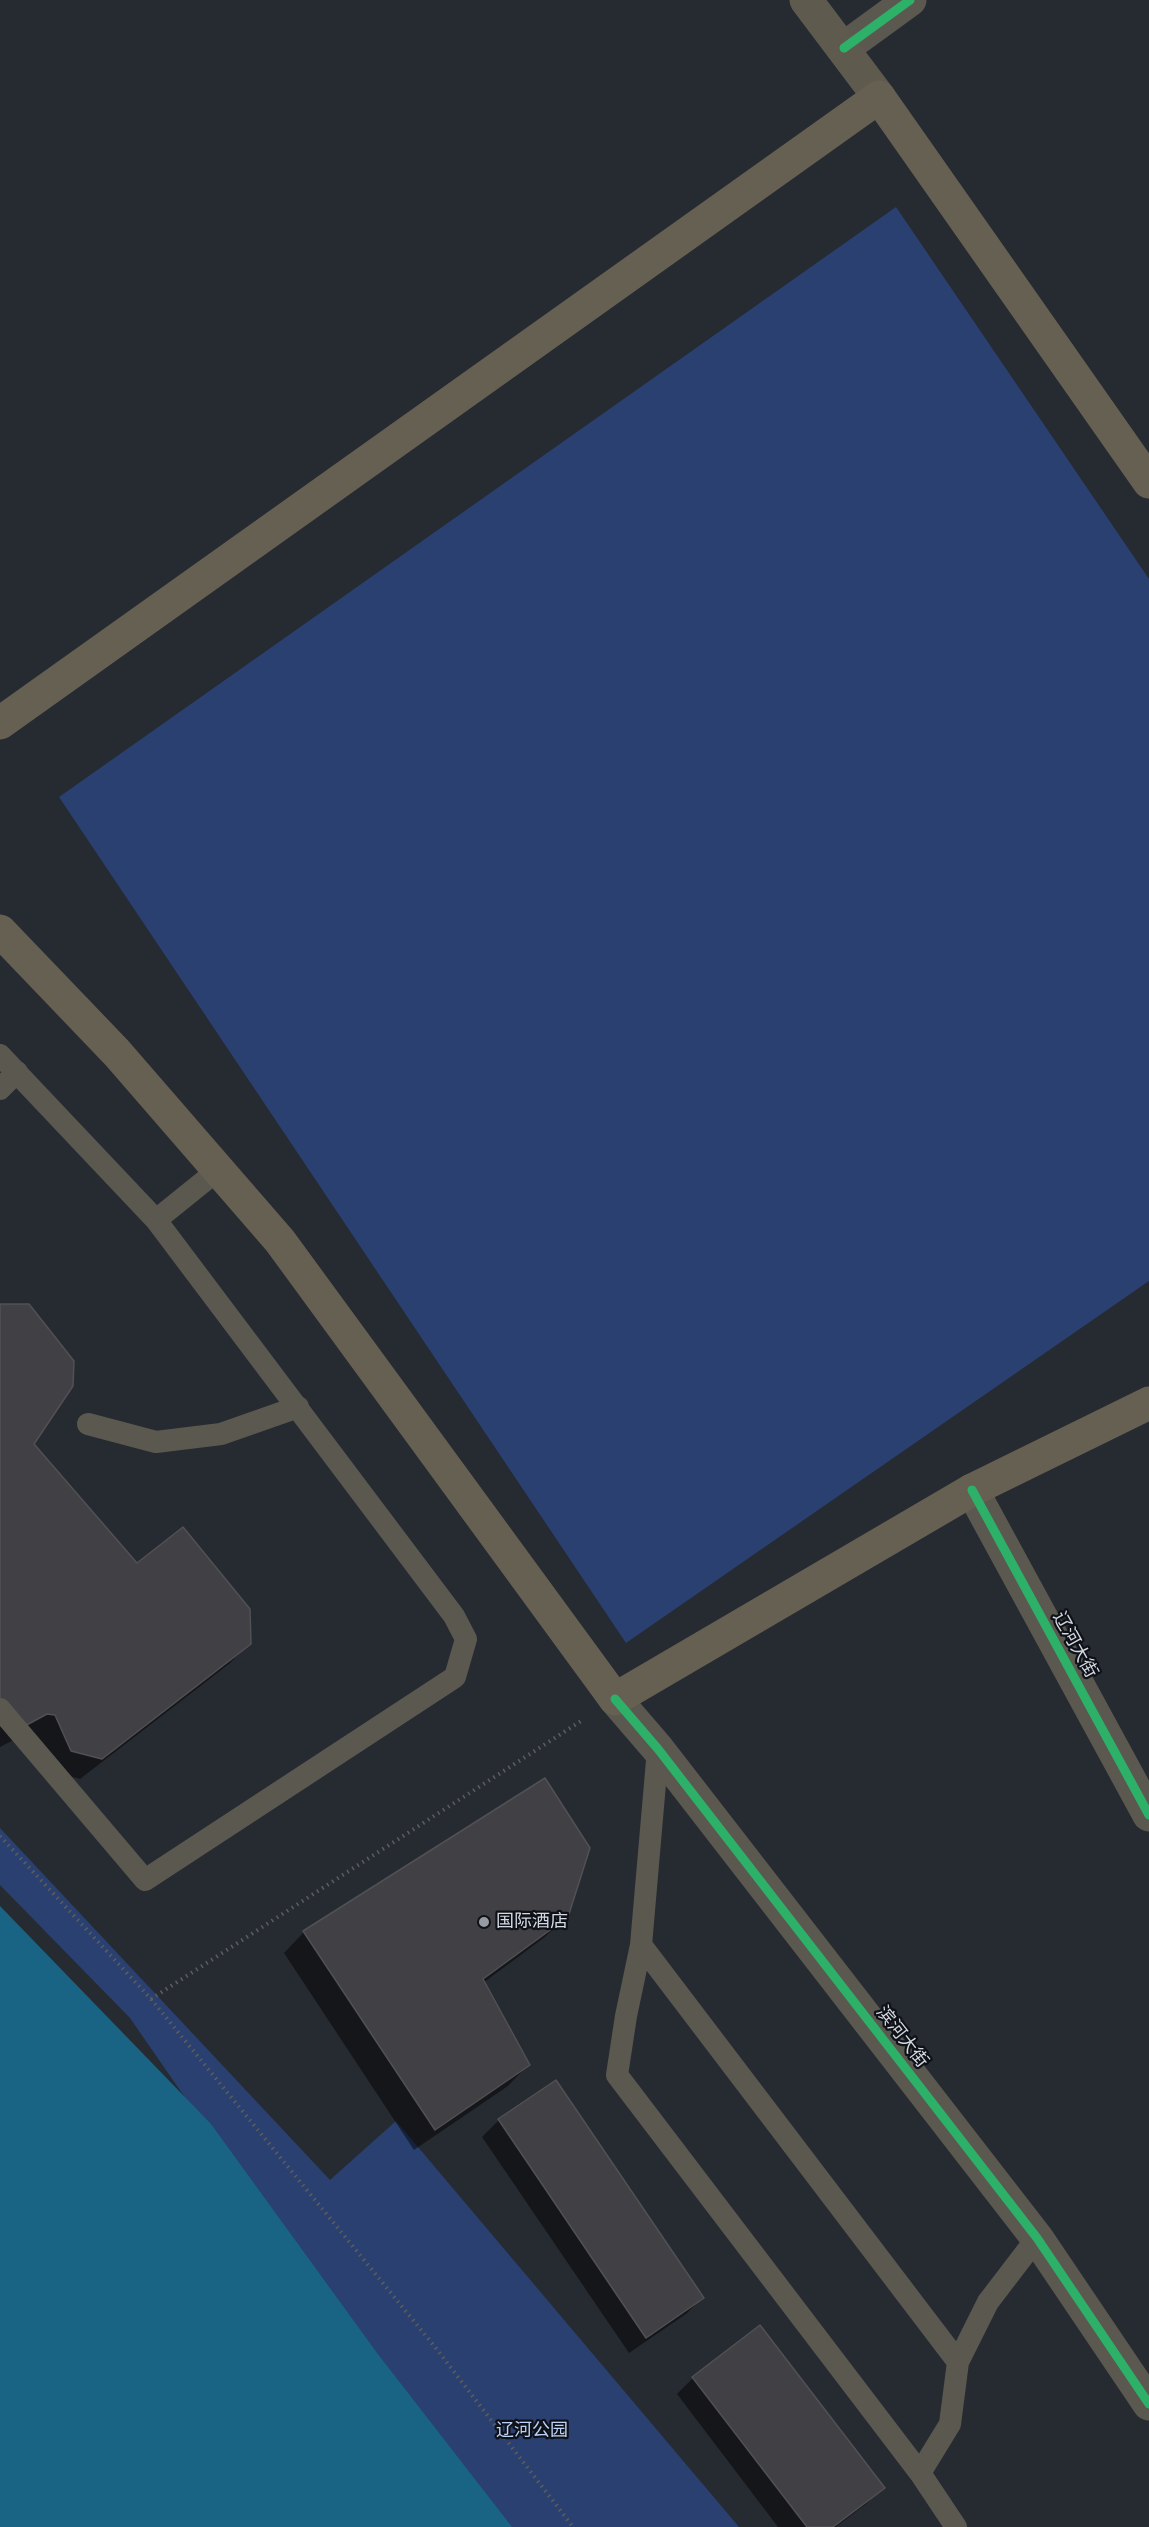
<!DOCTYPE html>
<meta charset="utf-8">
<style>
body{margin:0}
canvas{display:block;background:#262a31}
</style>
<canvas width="1149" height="2527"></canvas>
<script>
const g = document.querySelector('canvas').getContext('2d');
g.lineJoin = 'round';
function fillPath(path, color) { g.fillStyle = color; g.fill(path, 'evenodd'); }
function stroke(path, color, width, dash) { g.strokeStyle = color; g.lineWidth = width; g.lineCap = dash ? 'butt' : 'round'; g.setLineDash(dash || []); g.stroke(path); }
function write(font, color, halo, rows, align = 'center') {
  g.font = font + ' "Noto Sans","Noto Sans SC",sans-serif'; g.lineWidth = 4.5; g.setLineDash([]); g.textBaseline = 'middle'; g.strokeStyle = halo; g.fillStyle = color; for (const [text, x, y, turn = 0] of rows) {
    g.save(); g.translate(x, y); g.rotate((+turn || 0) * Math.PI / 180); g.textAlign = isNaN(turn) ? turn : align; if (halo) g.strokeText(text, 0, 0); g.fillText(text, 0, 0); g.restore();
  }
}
fillPath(new Path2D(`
 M 896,207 L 1149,579 L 1149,1281 L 626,1643 L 59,797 Z
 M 0,1828 L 330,2180 L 396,2121 L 739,2527 L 482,2527 L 130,2018 L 0,1885 Z`), '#294070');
fillPath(new Path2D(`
 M 0,1906 L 211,2124 L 377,2353 L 512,2527 L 0,2527 Z`), '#196485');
fillPath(new Path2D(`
 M 0,1305 L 32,1444 L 136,1565 L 250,1643 L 229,1664 L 80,1779 L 51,1771 L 25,1734 L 0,1747 Z
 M 566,1916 L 545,1937 L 483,1983 L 528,2065 L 508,2086 L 414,2150 L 284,1953 L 304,1932 Z
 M 555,2082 L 702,2298 L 686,2314 L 629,2353 L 482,2137 L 499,2120 Z
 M 693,2378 L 883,2488 L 866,2504 L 836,2527 L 778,2527 L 677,2394 Z`), '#0007');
const building = new Path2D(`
 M 0,1304 L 29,1304 L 74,1361 L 73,1386 L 34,1444 L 137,1563 L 183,1527 L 250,1609 L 251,1644 L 102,1759 L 71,1751 L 55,1715 L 47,1714 L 21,1728 L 0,1702 Z
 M 545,1778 L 590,1848 L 568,1917 L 483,1979 L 530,2065 L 435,2130 L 303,1931 Z
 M 556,2080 L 704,2298 L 646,2338 L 498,2119 Z
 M 760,2325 L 885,2488 L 833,2527 L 807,2527 L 692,2377 Z`);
fillPath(building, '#414145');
stroke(building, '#515055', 1.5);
stroke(new Path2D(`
 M 0,1836 L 151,1999 L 581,1721
 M 151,1999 L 435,2347 L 573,2527`), '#5e5d5b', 4, [1.5, 4.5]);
stroke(new Path2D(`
 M 0,1055 L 156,1220 L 454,1616 L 466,1639 L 455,1677 L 145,1880 L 0,1709
 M 0,1089 L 17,1072
 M 156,1220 L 218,1170
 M 88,1424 L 156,1442 L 221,1434 L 298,1407
 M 658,1749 L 641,1945 L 626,2016 L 617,2075 L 920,2473 L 950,2424 L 958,2362 L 988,2302 L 1037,2238
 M 641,1945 L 958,2362
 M 920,2473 L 956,2527`), '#5b5850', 22);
stroke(new Path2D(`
 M 844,48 L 910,0
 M 972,1490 L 1149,1815`), '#5b5850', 33);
stroke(new Path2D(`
 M 615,1699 L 658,1749 L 1037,2238 L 1149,2404`), '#5b5850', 33);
stroke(new Path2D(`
 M 806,0 L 879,97`), '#5e5a4e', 33);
stroke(new Path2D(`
 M 0,723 L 879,97 L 1149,482
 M 0,931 L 117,1053 L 280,1241 L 615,1699 L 972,1490 L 1149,1403`), '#666052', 33);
stroke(new Path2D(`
 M 844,48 L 910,0
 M 972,1490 L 1149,1815
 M 615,1699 L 658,1749 L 1037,2238 L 1149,2404`), '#2db169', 9);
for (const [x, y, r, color] of [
 [484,1922,6,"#979ba3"]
]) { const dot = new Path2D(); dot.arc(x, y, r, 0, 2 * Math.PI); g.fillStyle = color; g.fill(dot); stroke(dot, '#0e1117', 2); }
write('18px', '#d4d8e0', '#0e1117', [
 ["辽河大街",1075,1645,61],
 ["滨河大街",902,2037,52]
]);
write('18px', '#d4d8e0', '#0e1117', [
 ["国际酒店",496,1922]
], 'left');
write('18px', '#bdd2f8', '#0e1117', [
 ["辽河公园",532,2431]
]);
</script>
